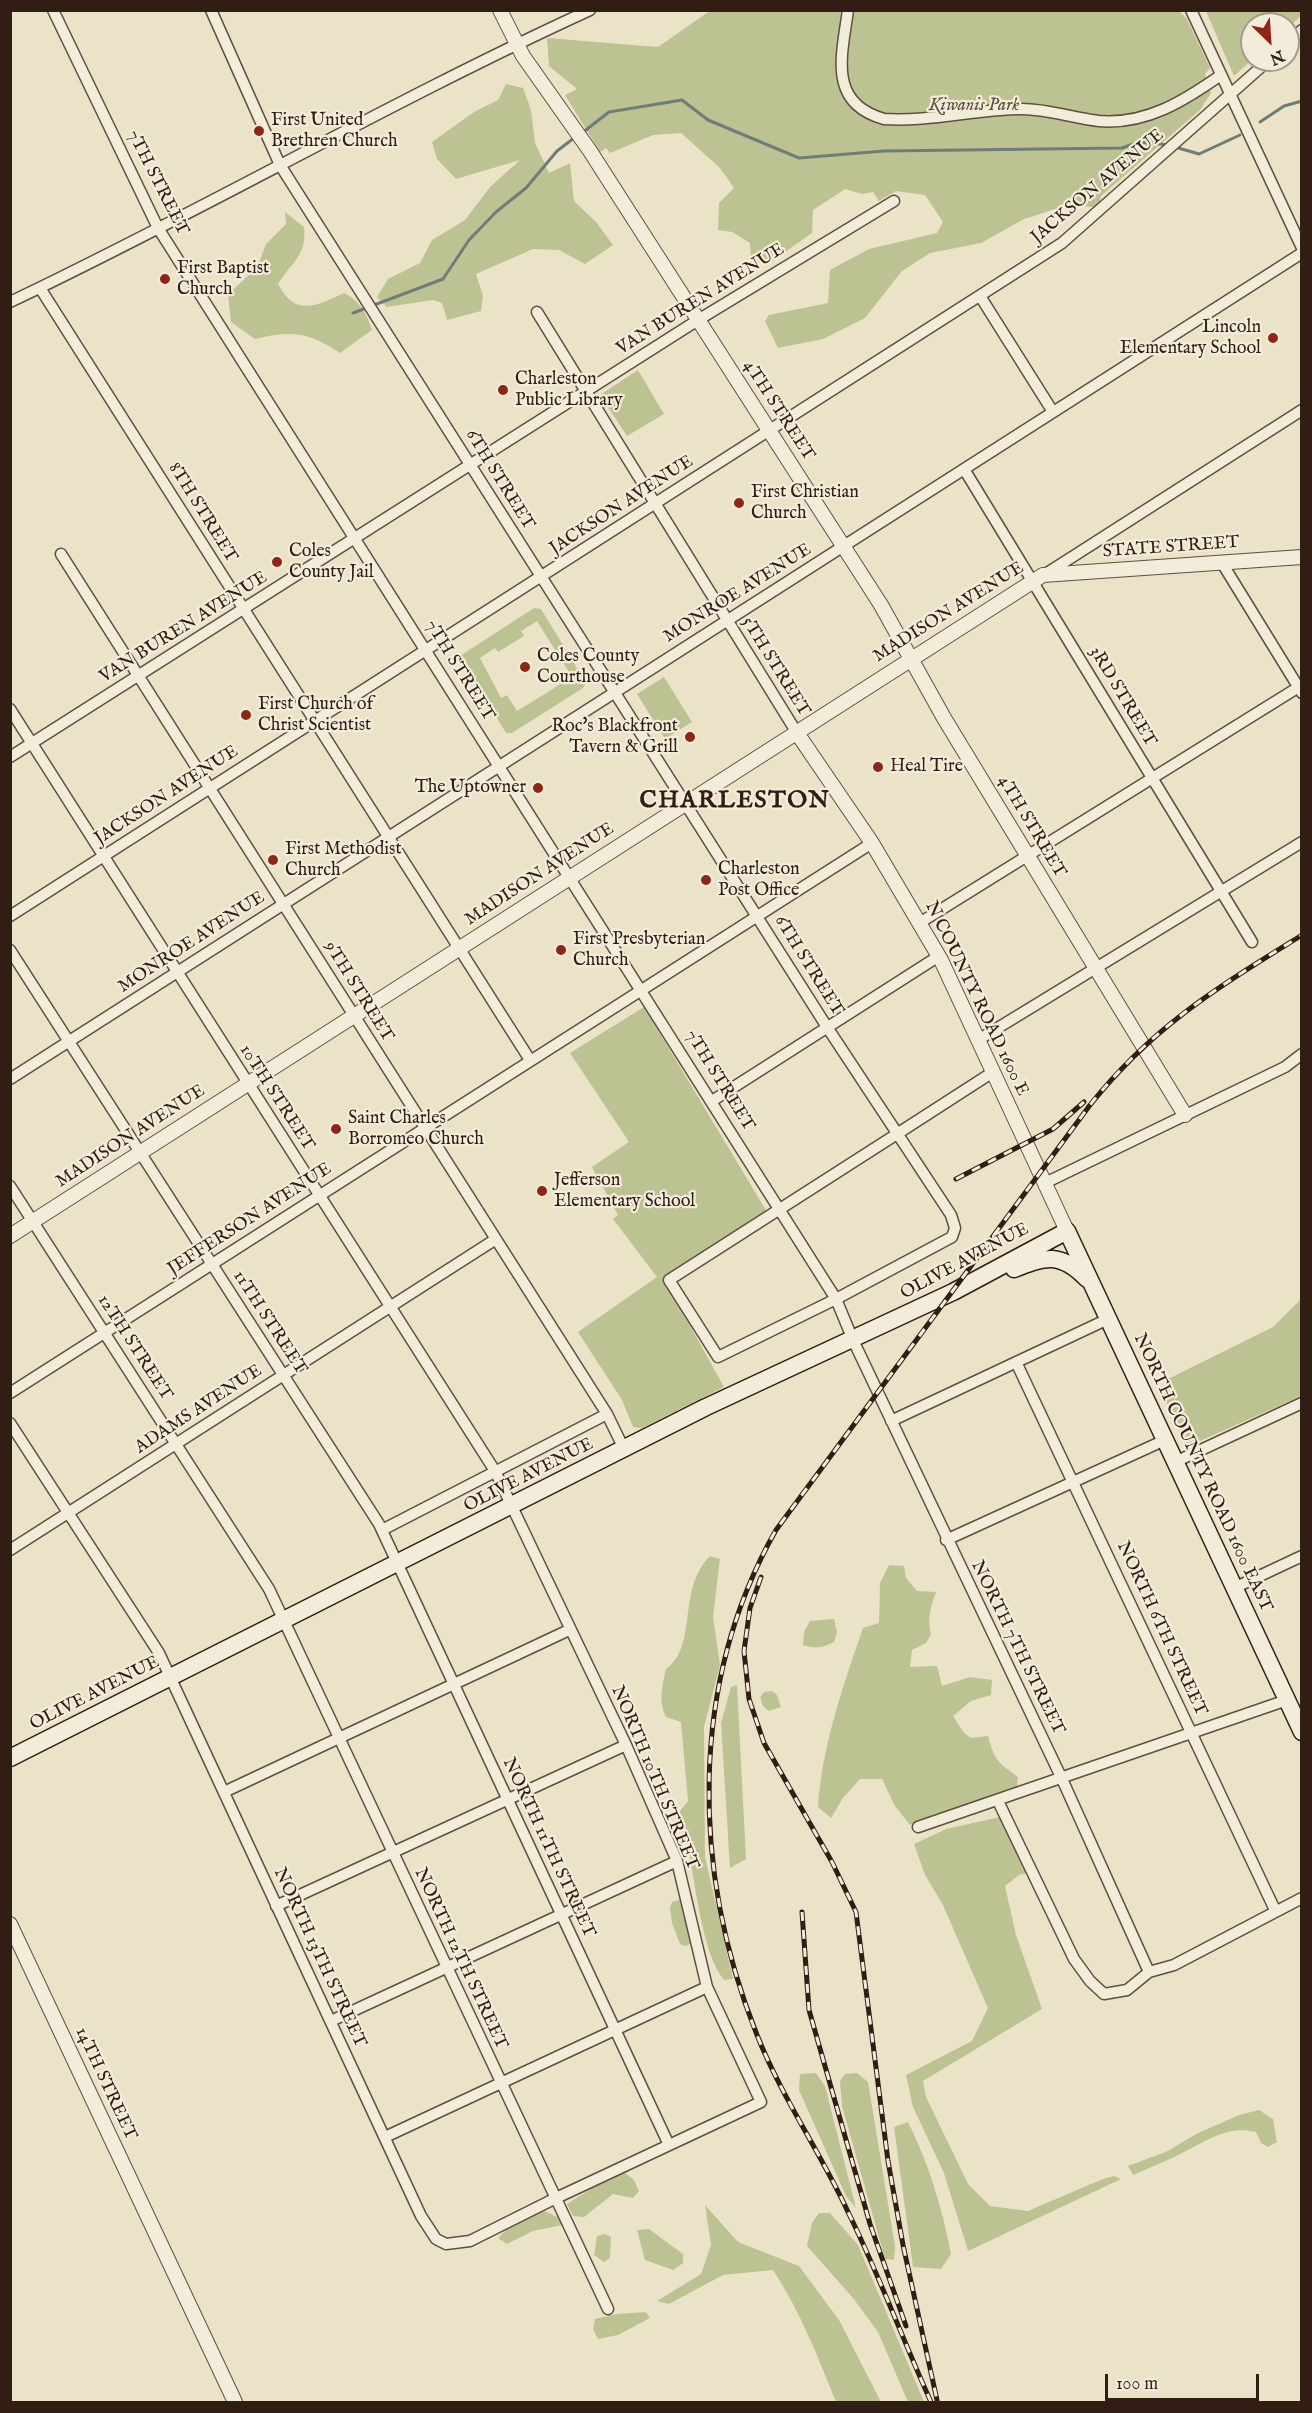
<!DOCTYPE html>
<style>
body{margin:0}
#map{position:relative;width:1312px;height:2413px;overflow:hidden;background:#ebe3c8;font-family:"IM FELL English",serif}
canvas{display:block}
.frame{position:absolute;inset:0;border:12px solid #311d13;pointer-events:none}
.north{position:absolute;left:1240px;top:12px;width:60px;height:60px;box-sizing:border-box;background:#f2eddb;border:2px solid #a59a8b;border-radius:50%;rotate:155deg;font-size:16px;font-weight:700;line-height:24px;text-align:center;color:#311d13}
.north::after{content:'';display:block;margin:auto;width:21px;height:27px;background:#8f2418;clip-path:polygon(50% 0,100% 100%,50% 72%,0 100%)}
.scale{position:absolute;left:1105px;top:2374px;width:154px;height:27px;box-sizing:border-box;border:3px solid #311d13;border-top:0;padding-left:8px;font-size:18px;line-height:21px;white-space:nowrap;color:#311d13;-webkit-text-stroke:4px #f2eddb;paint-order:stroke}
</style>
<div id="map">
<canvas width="1312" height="2413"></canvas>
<div class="frame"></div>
<div class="north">N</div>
<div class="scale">100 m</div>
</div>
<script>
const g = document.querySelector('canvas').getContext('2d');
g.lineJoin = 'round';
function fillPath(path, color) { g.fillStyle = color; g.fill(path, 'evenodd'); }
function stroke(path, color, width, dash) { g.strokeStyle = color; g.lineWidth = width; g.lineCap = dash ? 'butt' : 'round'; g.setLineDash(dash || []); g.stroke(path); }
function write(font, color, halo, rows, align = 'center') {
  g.font = font + ' "IM FELL English",serif'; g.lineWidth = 4.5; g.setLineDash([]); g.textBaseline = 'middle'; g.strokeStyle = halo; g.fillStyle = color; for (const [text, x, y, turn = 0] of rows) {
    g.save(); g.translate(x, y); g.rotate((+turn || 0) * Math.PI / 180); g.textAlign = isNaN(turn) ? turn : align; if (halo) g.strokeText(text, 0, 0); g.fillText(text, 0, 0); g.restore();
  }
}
fillPath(new Path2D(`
 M 711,10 L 1179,11 L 1187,19 L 1210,68 L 1205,74 L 1211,93 L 1200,110 L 1101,196 L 1098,208 L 1071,204 L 1024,219 L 981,243 L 930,253 L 902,271 L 865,318 L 823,339 L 778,348 L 765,321 L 769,315 L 828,303 L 830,270 L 869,249 L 937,233 L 943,222 L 925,195 L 896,191 L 879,201 L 873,192 L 862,194 L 845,189 L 813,210 L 812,233 L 771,262 L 751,263 L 750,243 L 732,232 L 718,230 L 719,203 L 734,188 L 720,168 L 681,133 L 653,135 L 610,153 L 606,148 L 600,152 L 565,95 L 577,89 L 549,66 L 547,38 L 658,47 Z
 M 1206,11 L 1301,11 L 1301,16 L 1288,28 L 1288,24 L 1252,24 L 1252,60 L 1234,76 Z
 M 506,84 L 523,88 L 531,110 L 535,143 L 549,173 L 570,163 L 574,201 L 596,222 L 613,245 L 585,264 L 559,250 L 533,249 L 476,274 L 483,296 L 481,311 L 447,320 L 442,303 L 433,300 L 387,307 L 377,297 L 388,279 L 420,263 L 432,240 L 465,220 L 490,187 L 520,160 L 456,179 L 437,159 L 432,142 L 474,112 L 498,100 Z
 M 285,212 L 304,227 C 307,256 292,261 278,284 C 295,317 317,306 344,293 C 359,300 367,314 372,330 L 340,353 C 309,332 292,330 255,339 L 231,322 L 228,294 L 257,268 L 266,244 L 286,224 Z
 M 638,370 L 664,414 L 627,436 L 600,395 Z
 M 534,608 L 541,609 L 586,683 L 583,688 L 512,733 L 506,733 L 460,656 ZM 537,621 L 572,677 L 517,711 L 507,695 L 501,698 L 480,658 L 495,648 L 498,652 L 524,636 L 521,631 Z
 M 664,677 L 692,722 L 665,739 L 637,694 Z
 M 644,1007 L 767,1212 L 663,1277 L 724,1387 L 642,1428 L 633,1427 L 622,1400 L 578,1332 L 657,1277 L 613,1219 L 618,1215 L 592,1167 L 629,1142 L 570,1053 Z
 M 1301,1299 L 1301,1396 L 1191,1445 L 1184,1442 L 1163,1395 L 1166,1380 L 1273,1327 Z
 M 710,1556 L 720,1559 L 713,1617 L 720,1665 L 704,1727 L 705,1857 L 733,1979 L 724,1980 C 702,1954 695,1881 688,1847 C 686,1837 679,1826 675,1817 L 688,1801 L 681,1722 L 666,1717 C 658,1701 662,1686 666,1669 C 699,1645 676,1590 710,1556 Z
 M 889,1565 L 904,1566 L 906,1578 L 917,1591 L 936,1592 C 931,1606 927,1619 931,1634 L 926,1643 L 912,1650 L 910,1667 L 937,1666 L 942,1686 L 970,1677 L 992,1680 L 991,1695 L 971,1701 L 953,1716 L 964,1733 L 971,1738 L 988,1736 C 995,1762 998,1762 1018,1777 L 1017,1788 L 910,1825 L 895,1806 L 882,1779 L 860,1779 L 843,1798 L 831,1818 L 818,1807 C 822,1746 843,1686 863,1628 L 879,1623 L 880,1583 Z
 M 834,1619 L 837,1632 L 834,1642 C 823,1648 815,1649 803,1645 L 804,1632 L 810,1621 Z
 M 737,1685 L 746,1859 L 730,1868 L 721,1723 L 731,1687 Z
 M 772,1691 L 777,1695 L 781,1707 L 769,1711 L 763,1706 L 760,1697 L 764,1692 Z
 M 1000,1817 L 1032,1872 L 1019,1875 L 1005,1886 L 1016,1935 L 1042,2009 L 923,2081 L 926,2097 L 968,2184 L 990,2206 L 1028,2211 L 1103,2179 L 1114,2176 L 1121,2179 L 968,2251 L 944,2173 L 913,2107 L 906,2075 L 972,2041 L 988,2008 L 942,1903 L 925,1875 L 914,1844 L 946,1829 Z
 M 682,1899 L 693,1942 L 686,1946 L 680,1944 L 672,1923 L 670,1908 L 672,1902 Z
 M 816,2073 L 825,2086 L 856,2208 L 846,2196 L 799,2090 L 800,2074 Z
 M 857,2073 L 868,2082 L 895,2246 L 894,2260 L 885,2259 L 842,2106 L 840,2081 L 845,2074 Z
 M 1259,2110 L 1273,2119 L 1277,2142 L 1268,2147 L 1261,2143 L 1256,2132 C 1224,2124 1200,2146 1172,2158 C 1159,2164 1146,2169 1133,2175 L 1128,2166 L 1168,2151 L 1196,2134 L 1239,2115 Z
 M 908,2122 C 928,2162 943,2210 951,2254 L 941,2269 L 913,2267 L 894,2127 Z
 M 625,2173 L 634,2180 L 639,2191 L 633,2198 L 613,2194 L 584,2217 L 573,2216 L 567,2204 L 614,2174 Z
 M 705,2205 L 738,2242 L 799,2266 L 839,2320 L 881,2402 L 836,2402 C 818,2357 800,2311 773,2270 L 723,2275 L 669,2304 L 657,2301 L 701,2274 L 711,2245 Z
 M 544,2211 L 560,2218 L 562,2225 L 533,2231 L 507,2244 L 498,2238 L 508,2228 Z
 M 819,2213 L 830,2213 L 858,2245 L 924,2402 L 908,2402 L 878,2332 L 853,2298 L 807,2246 L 812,2223 Z
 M 649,2229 L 683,2254 L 683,2263 L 673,2270 L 645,2260 L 637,2230 Z
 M 604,2234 L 611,2237 L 610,2258 L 604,2262 L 594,2255 L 597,2236 Z
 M 646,2312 L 650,2318 L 618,2335 L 598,2339 L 593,2329 L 595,2319 L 617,2314 Z`), '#bdc292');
stroke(new Path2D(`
 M 1260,122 L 1284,106 L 1302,101
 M 582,133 L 609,112 L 682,100 L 708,120 L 799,158 L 884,151 L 1122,148 L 1139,142 L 1169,145
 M 1175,147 L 1199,154 L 1240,135
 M 353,313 L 443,279 L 469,240 L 496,212 L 526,188 L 557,151 L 574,138`), '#6f7d78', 3);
const minor = new Path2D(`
 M 53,10 L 158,228 L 836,1299 L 853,1340 L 1062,1779 L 1149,1972
 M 211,10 L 280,165 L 827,1027 L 951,1215 L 955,1228 L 952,1237 L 836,1299 L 718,1357 L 669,1280 L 897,1134 L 900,1132 L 993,1072
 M 848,10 C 842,55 827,103 884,119 C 930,122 976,109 1022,109 C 1047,109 1073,118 1099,121 C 1146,125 1184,101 1221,75
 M 1191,10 L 1302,248
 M 1288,42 L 1302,30
 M 40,288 L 530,1060
 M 980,296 L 1053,412
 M 10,302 C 206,209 393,100 590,10
 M 537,312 L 797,733
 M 964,469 L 1252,942
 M 61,554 L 607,1414 L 624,1449
 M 1222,563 L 1302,693
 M 1044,575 L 1302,410
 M 10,709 L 495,1471 L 626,1745 L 677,1861 L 707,1987 L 761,2102 L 554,2199 L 470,2241 L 446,2244 L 436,2239 L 421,2216 L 159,1653 L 10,1423
 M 10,757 L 698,320 L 894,201
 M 10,916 L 1062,243 L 1269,60
 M 921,922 L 1302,685
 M 10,950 L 379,1524 L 669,2145
 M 978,1040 L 1302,842
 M 10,1079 L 1302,253
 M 712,1101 L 939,956
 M 1045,1183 L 1285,1067 L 1302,1054
 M 10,1186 L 269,1589 L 608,2309
 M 1016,1362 L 1275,1910
 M 10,1393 L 872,843
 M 891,1421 L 1108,1319
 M 1175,1462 L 1302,1403
 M 382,1530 L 607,1414
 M 946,1540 L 1165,1440
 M 10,1550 L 496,1239
 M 1234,1588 L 1302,1556
 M 224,1792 L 569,1630
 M 998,1801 L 1074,1959 L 1090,1981 L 1104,1994 L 1127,1990 L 1149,1972 L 1174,1965 L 1302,1898
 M 918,1827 L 1287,1700
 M 276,1906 L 626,1745
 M 331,2021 L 677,1861
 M 385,2137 L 707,1987`);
const tertiary = new Path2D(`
 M 500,10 L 523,56 L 590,151 L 881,605 L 944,718 L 1185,1115
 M 797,733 L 872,843 L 941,960 L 1067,1231
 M 10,1236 L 1043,575 L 1302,557
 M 10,1924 L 235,2402`);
const secondary = new Path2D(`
 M 1014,1269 C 1045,1256 1061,1252 1087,1279
 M 10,1758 L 706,1407 L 953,1292 L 1067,1231 L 1302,1732`);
stroke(minor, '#604e40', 13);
stroke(tertiary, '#604e40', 16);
stroke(secondary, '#311d13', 19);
stroke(minor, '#f2eddb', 10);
stroke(tertiary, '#f2eddb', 14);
stroke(secondary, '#f2eddb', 16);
const rail = new Path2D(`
 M 956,1179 L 1053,1129 L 1084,1102
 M 761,1577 L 750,1608 L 744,1651 L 749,1699 L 764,1743 L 832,1862 L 856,1912 L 888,2161 L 903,2245 L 937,2400
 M 802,1912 L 809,2010 L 870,2224 L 906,2326
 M 931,2402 C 903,2340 879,2275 849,2214 C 821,2153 782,2098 757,2035 C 692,1872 688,1685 776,1530 L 1090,1105 C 1154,1025 1217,988 1302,935`);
stroke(rail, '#311d13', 5);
stroke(rail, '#f2eddb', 3, [9]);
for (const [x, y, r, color] of [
 [259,131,6,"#8f2418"],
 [165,279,6,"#8f2418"],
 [1273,338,6,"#8f2418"],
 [503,390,6,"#8f2418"],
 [739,503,6,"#8f2418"],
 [277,562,6,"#8f2418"],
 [525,667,6,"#8f2418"],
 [246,715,6,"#8f2418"],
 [690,737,6,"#8f2418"],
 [878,767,6,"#8f2418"],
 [538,788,6,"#8f2418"],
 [273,860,6,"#8f2418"],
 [706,880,6,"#8f2418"],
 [561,950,6,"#8f2418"],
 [336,1129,6,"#8f2418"],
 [542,1191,6,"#8f2418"]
]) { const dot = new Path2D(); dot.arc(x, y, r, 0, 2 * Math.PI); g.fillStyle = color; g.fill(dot); stroke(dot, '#f2eddb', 2); }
write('italic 18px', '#5b4f39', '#f2eddb', [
 ["Kiwanis Park",974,106]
]);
write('18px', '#311d13', '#f2eddb', [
 ["First United",271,121],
 ["Brethren Church",271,142],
 ["First Baptist",177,269],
 ["Church",177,290],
 ["Lincoln",1261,328,"right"],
 ["Elementary School",1261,349,"right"],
 ["Charleston",515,380],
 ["Public Library",515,401],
 ["First Christian",751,493],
 ["Church",751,514],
 ["Coles",289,552],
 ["County Jail",289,573],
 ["Coles County",537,657],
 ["Courthouse",537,678],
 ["First Church of",258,705],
 ["Christ Scientist",258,726],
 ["Roc's Blackfront",678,727,"right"],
 ["Tavern & Grill",678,748,"right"],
 ["Heal Tire",890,767],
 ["The Uptowner",526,788,"right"],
 ["First Methodist",285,850],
 ["Church",285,871],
 ["Charleston",718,870],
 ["Post Office",718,891],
 ["First Presbyterian",573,940],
 ["Church",573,961],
 ["Saint Charles",348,1119],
 ["Borromeo Church",348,1140],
 ["Jefferson",554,1181],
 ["Elementary School",554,1202]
], 'left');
write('18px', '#311d13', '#f2eddb', [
 ["7TH STREET",157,183,63],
 ["JACKSON AVENUE",1098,187,-40],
 ["VAN BUREN AVENUE",701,300,-32],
 ["4TH STREET",778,411,57],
 ["6TH STREET",499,480,58],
 ["JACKSON AVENUE",622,506,-33],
 ["8TH STREET",202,513,58],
 ["STATE STREET",1171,548,-4],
 ["MONROE AVENUE",738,594,-32],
 ["MADISON AVENUE",949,613,-32],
 ["VAN BUREN AVENUE",184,628,-32],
 ["5TH STREET",775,667,58],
 ["7TH STREET",459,671,58],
 ["3RD STREET",1122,697,59],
 ["JACKSON AVENUE",167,796,-33],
 ["4TH STREET",1031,827,59],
 ["MADISON AVENUE",540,875,-33],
 ["MONROE AVENUE",192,943,-33],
 ["6TH STREET",808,966,58],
 ["9TH STREET",358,992,58],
 ["N COUNTY ROAD 1600 E",976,999,64],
 ["7TH STREET",719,1081,58],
 ["10TH STREET",276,1098,57],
 ["MADISON AVENUE",131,1137,-33],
 ["JEFFERSON AVENUE",250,1220,-33],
 ["OLIVE AVENUE",965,1262,-28],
 ["11TH STREET",269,1323,57],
 ["12TH STREET",134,1348,57],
 ["ADAMS AVENUE",199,1410,-33],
 ["NORTH COUNTY ROAD 1600 EAST",1202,1473,65],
 ["OLIVE AVENUE",529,1476,-27],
 ["NORTH 6TH STREET",1161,1629,65],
 ["NORTH 7TH STREET",1017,1648,64],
 ["OLIVE AVENUE",95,1694,-27],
 ["NORTH 10TH STREET",654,1778,67],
 ["NORTH 11TH STREET",548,1848,65],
 ["NORTH 13TH STREET",319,1958,65],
 ["NORTH 12TH STREET",460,1959,65],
 ["14TH STREET",105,2084,65]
]);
g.letterSpacing = '1.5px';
write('bold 24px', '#311d13', '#f2eddb', [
 ["CHARLESTON",735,802]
]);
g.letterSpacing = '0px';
</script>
